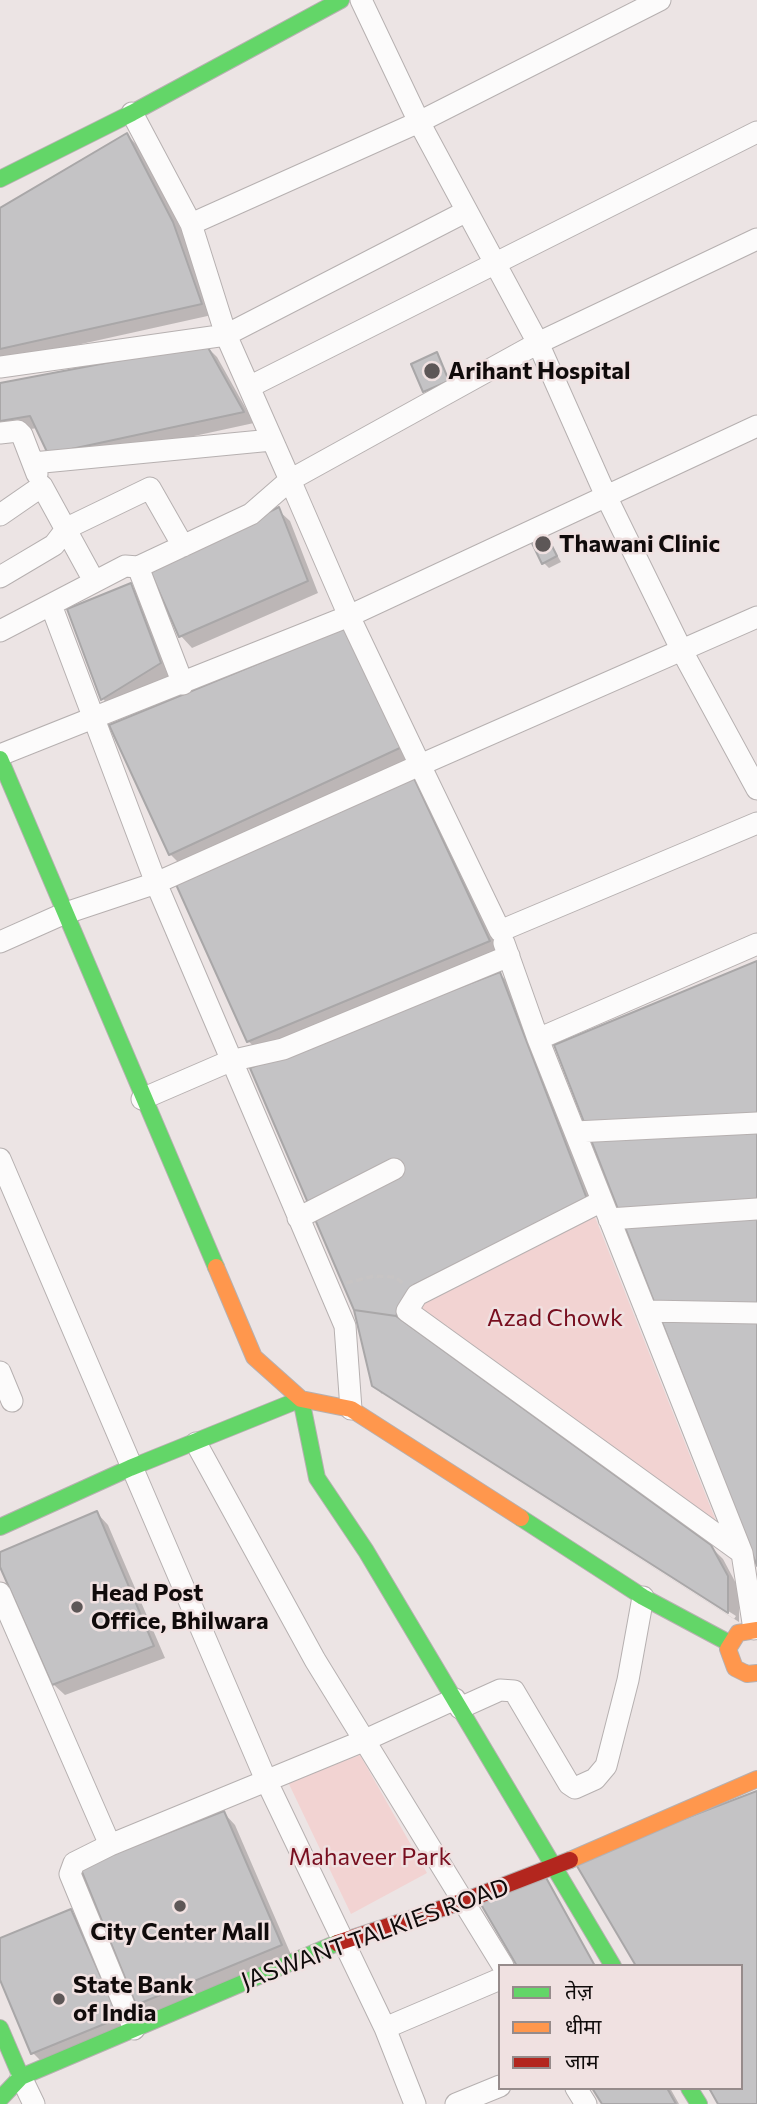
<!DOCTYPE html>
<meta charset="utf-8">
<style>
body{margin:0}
#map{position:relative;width:757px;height:2104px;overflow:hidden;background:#ece4e4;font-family:Commissioner,"Noto Sans Devanagari",sans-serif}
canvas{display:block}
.legend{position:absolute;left:498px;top:1964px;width:245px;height:126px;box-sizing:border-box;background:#f0e1e1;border:2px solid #968b8b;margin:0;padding:9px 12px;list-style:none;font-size:21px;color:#100b0b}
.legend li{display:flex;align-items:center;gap:14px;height:35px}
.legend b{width:35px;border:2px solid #968b8b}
</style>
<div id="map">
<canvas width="757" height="2104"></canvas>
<ul class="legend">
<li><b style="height:9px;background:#63d668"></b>तेज़</li>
<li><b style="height:9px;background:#ff974d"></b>धीमा</li>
<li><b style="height:9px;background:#b3261e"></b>जाम</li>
</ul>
</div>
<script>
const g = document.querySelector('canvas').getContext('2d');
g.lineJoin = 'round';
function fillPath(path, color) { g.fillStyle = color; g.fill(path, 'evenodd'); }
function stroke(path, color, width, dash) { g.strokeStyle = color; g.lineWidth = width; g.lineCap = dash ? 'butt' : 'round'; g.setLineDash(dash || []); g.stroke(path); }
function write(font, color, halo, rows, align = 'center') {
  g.font = font + ' Commissioner,sans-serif'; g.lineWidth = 5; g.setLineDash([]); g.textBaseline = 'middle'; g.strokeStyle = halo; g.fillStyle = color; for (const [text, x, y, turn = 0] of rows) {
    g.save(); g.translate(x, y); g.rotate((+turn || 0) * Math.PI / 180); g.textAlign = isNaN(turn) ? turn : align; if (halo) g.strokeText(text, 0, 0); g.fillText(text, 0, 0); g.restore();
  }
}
fillPath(new Path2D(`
 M 593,1212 L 716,1521 L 414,1309 Z
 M 360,1755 L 427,1873 L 351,1914 L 288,1782 Z`), '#f2d3d2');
fillPath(new Path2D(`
 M 127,135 L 139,147 L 184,235 L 212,315 L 0,362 L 0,210 Z
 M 205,345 L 217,357 L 254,423 L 61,465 L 38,428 L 0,433 L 0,385 Z
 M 436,355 L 454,387 L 430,397 L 413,365 Z
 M 278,510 L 290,521 L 318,593 L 192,648 L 181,636 L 152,572 Z
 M 544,532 L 561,562 L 549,568 L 544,563 Z
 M 130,585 L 142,596 L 171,675 L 114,710 L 103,699 Z
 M 347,629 L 412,759 L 182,866 L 170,854 L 112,726 Z
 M 412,778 L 424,789 L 500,953 L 260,1052 L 248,1041 Z
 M 500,974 L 511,985 L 598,1211 L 425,1297 L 407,1327 L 710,1546 L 723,1559 L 739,1589 L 739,1622 L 384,1396 L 734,1619 L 736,1616 L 382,1390 L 382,1394 L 374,1385 Z
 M 97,1513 L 108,1525 L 165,1658 L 65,1695 L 53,1684 L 0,1562 L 0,1554 Z
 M 224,1813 L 235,1825 L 292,1957 L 149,2016 L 137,2004 Z
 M 71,1911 L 82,1922 L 129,2029 L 44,2064 L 33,2053 L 0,1975 L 0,1940 Z
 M 594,2088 L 670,2088 L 679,2104 L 604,2104 Z`), '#0003');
const building = new Path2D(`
 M 127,133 L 173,222 L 202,304 L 0,349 L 0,208 Z
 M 206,344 L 244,412 L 48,454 L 30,416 L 0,421 L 0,383 Z
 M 437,352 L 449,381 L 423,392 L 411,364 Z
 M 279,507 L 308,581 L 179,637 L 150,571 Z
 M 544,530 L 557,556 L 542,564 L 529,537 Z
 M 131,583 L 161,663 L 101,700 L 67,609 Z
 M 347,627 L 402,747 L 169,855 L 109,725 Z
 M 413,776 L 490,941 L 247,1042 L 174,880 Z
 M 757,961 L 757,1566 L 554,1045 Z
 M 500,972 L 587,1199 L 414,1285 L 396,1316 L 354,1310 L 250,1068 Z
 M 354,1310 L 396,1316 L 711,1545 L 728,1576 L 728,1613 L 372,1386 Z
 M 97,1511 L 154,1646 L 52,1685 L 0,1567 L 0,1552 Z
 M 757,1791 L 757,2104 L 718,2104 L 709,2088 L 741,2088 L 741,1966 L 636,1966 L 574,1861 Z
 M 224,1811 L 282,1945 L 136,2005 L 80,1867 Z
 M 544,1874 L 595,1966 L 517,1966 L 479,1901 Z
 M 71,1909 L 119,2018 L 31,2054 L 0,1980 L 0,1938 Z
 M 592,2088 L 667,2088 L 676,2104 L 602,2104 Z`);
fillPath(building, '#c4c3c5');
stroke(building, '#a9a7a8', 2);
const street = new Path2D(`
 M 361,0 L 419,122 L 538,343 L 606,496 L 682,651 L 757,789
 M 132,113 L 191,224
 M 757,239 L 538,343 L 290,480 L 349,616 L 757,426
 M 0,367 L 226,335 L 467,211
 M 249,387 L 757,132
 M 0,433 L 18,431 L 22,435 L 37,474
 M 33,463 L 272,440
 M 0,515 L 42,486 L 94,581
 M 0,577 L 54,545 L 67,528 L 150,488 L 183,546
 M 51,605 L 156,883 L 345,1326 L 351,1409
 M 757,617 L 420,765 L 500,931 L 757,823
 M 0,631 L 125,566 L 138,567
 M 183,684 L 138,567 L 251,514 L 290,480 L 226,335 L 191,224 L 419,122 L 660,0
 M 0,755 L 349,616 L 420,765 L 156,883 L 63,914 L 0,942
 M 504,943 L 538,1039 L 757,944
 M 538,1039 L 742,1553 L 754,1629
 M 142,1099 L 230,1061 L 283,1049 L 509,956
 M 575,1132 L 757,1123
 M 0,1159 L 266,1780 L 385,2028 L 415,2104
 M 602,1201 L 417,1295 L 407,1311 L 742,1553
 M 298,1218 L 394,1169
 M 609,1219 L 757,1209
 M 646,1311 L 757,1313
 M 0,1372 L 12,1401
 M 196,1443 L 315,1660 L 503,1966
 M 0,1593 L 110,1845 L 363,1741 L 455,1699
 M 460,1708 L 500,1690 L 514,1691 L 569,1784 L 575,1788 L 595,1779 L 606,1766 L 628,1680 L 643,1597
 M 110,1845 L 74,1863 L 70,1874 L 134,2029
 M 385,2028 L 500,1979
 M 21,2077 L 34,2104
 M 576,2088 L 586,2104
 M 456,2104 L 500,2086`);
const fast = new Path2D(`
 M 0,179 L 132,113 L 341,0
 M 0,759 L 216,1267
 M 301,1399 L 317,1478 L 366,1551 L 613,1966
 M 521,1518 L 643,1597 L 729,1643
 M 0,1527 L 130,1468 L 301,1399
 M 0,2028 L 21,2077
 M 689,2088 L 699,2104
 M 0,2099 L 21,2077 L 337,1943`);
const slow = new Path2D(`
 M 216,1267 L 254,1357 L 301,1399 L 351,1409 L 521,1518
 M 757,1630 L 738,1633 L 728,1649 L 735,1668 L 747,1674 L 757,1673
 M 570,1860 L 757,1779`);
const jam = new Path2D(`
 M 337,1943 L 464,1901 L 570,1860`);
stroke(street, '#b6b0b0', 23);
stroke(fast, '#b6b0b0', 18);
stroke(slow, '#b6b0b0', 18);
stroke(jam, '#b6b0b0', 18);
stroke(new Path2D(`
 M 346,1283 L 374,1276 L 395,1277 L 405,1285`), '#c7c4c4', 3.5, [7, 3.5]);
stroke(street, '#fcfbfb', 21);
stroke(fast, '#63d668', 16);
stroke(slow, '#ff974d', 16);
stroke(jam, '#b3261e', 16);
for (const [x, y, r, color] of [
 [432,371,9,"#5d5757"],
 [543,544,9,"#5d5757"],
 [77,1607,7,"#5d5757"],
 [180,1906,7,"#5d5757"],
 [59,1999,7,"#5d5757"]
]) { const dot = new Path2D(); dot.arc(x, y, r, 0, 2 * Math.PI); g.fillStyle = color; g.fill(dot); stroke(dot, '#f0e1e1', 2.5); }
write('bold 24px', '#100b0b', '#f0e1e1', [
 ["Arihant Hospital",448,371],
 ["Thawani Clinic",559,544],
 ["Head Post",91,1593],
 ["Office, Bhilwara",91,1621],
 ["City Center Mall",180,1932,"center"],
 ["State Bank",73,1985],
 ["of India",73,2013]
], 'left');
write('24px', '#780e1f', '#f0e1e1', [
 ["Azad Chowk",555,1318],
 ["Mahaveer Park",370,1857]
]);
write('24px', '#100b0b', '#f0e1e1', [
 ["JASWANT TALKIES ROAD",375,1934,-20]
]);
</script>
